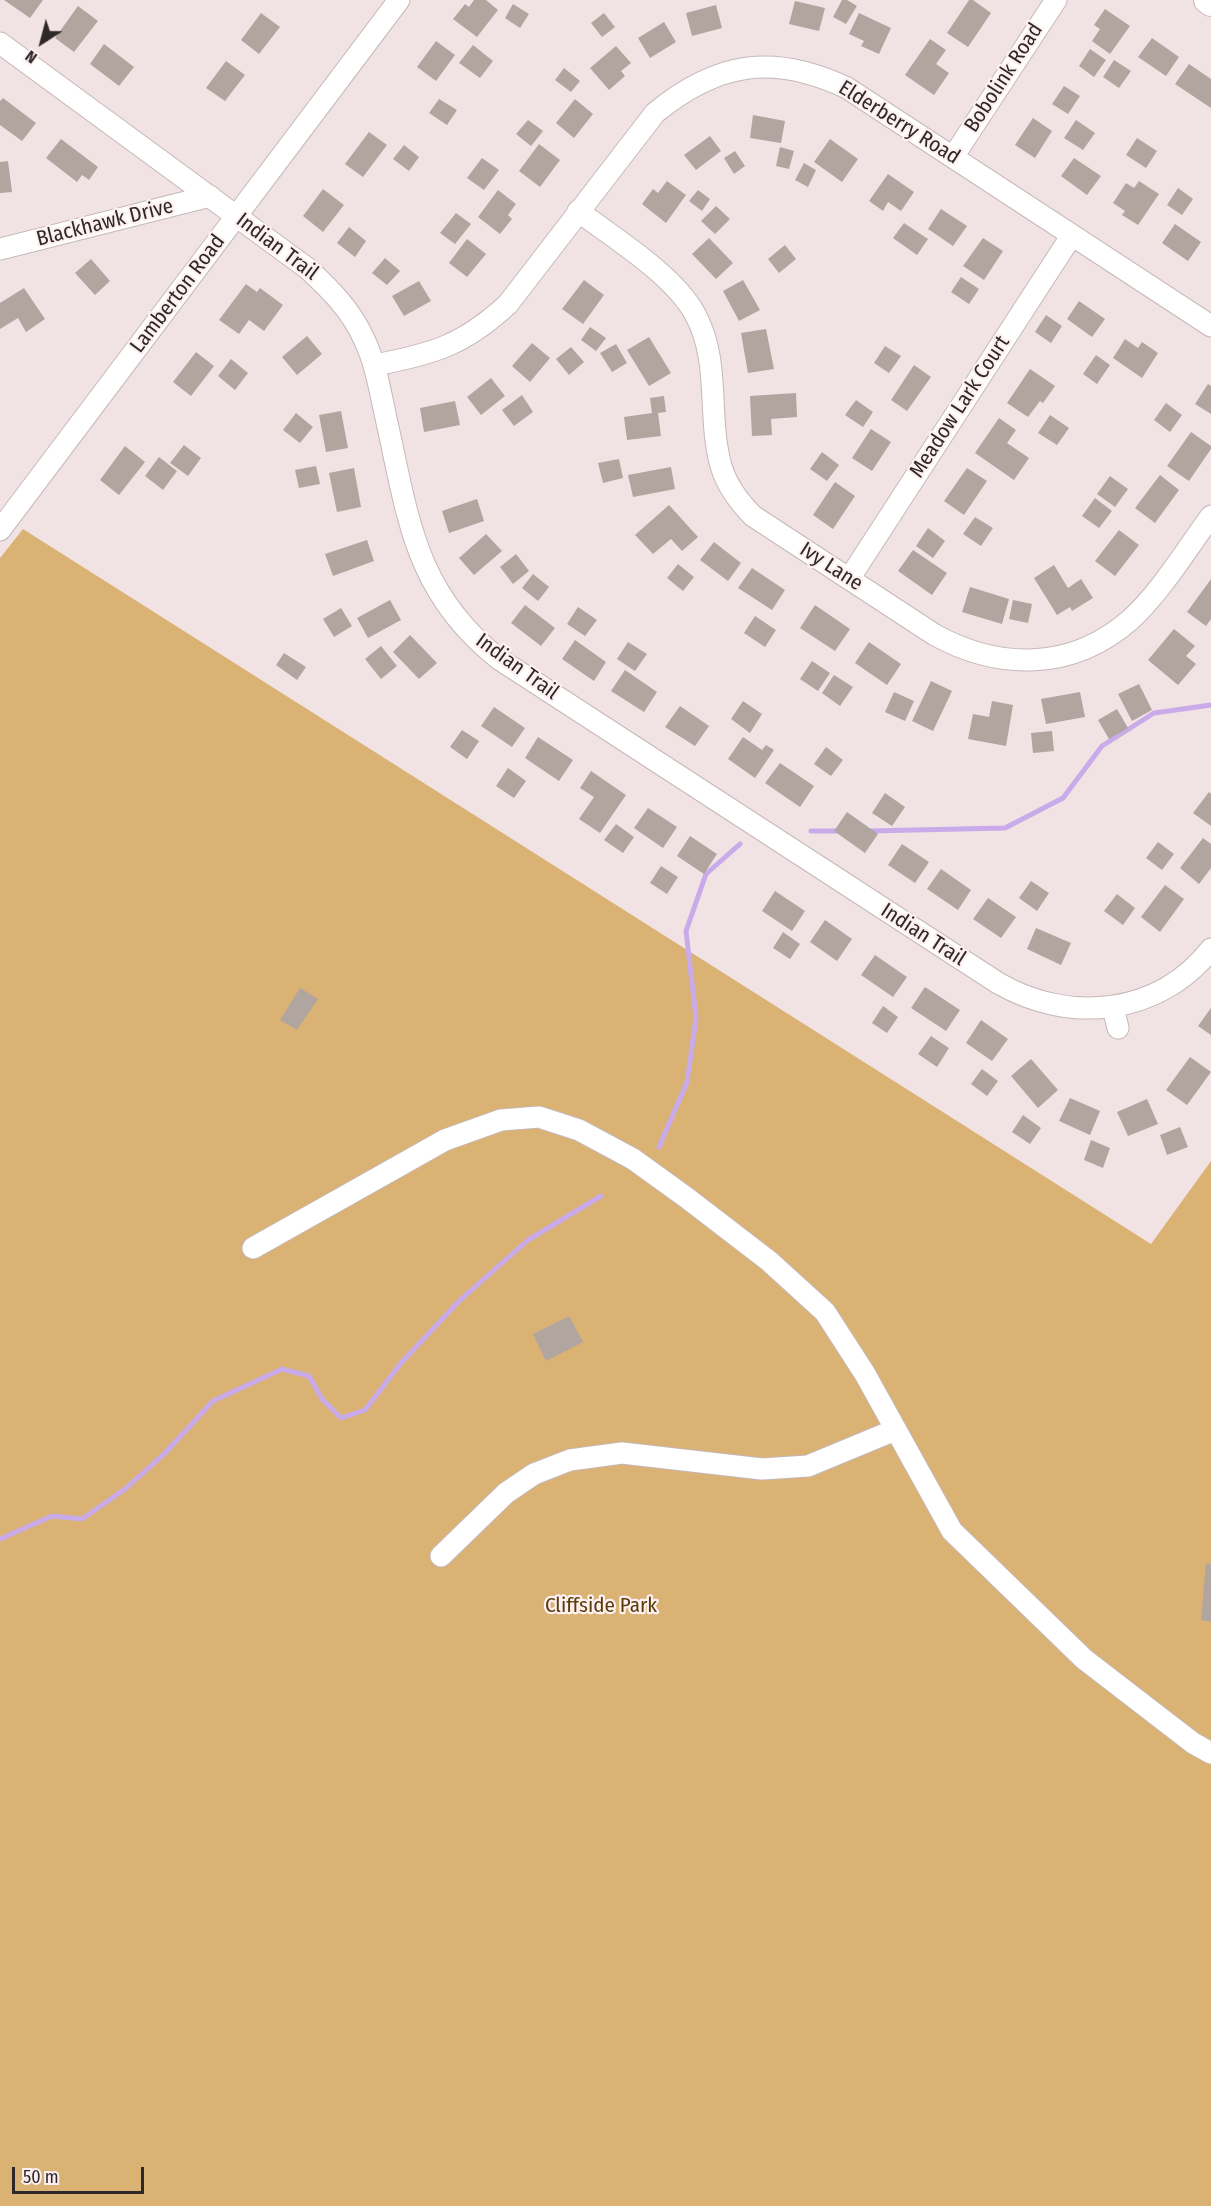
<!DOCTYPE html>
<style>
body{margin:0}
#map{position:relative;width:1211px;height:2206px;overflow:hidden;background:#f1e2e3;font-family:"Fira Sans Condensed",sans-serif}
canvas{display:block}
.north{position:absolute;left:12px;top:12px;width:60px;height:60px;-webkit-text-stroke:4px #fef0f1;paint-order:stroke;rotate:216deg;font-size:16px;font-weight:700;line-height:24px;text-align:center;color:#2e2929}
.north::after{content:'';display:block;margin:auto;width:21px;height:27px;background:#2e2929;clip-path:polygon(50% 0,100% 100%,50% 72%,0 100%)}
.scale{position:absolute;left:12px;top:2167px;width:132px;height:27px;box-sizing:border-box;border:3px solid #2e2929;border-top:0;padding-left:8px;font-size:18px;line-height:21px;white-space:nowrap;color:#2e2929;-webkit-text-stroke:4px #fef0f1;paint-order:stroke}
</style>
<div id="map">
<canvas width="1211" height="2206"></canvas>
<div class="north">N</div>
<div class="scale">50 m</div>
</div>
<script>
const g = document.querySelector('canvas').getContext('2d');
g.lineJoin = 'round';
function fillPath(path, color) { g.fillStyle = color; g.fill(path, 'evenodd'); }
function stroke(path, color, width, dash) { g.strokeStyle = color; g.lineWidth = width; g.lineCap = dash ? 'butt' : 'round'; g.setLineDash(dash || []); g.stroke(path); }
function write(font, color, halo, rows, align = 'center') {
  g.font = font + ' "Fira Sans Condensed",sans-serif'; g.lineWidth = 4.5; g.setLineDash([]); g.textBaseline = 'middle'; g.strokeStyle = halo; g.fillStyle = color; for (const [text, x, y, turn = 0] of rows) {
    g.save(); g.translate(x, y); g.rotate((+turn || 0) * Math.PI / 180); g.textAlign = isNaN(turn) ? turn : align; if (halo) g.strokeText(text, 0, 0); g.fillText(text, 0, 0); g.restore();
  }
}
fillPath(new Path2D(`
 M 23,529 L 1151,1244 L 1211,1161 L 1211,2206 L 0,2206 L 0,558 Z`), '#dab274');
stroke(new Path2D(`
 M 811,831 L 839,831
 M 869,831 L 1005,828 L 1063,798 L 1102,746 L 1154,713 L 1211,705
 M 659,1147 L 687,1082 L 696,1018 L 686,931 L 706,874 L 740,844
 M 0,1539 L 52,1516 L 82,1519 L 125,1489 L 164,1454 L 213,1401 L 282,1369 L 309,1376 L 322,1399 L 341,1418 L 365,1410 L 401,1363 L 460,1300 L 528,1240 L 601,1196`), '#c9abea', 5);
fillPath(new Path2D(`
 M 4,0 L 43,0 L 30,18 Z
 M 474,0 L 486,0 L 498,10 L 477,37 L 453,19 L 465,4 L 469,7 Z
 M 842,0 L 847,0 L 857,6 L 846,24 L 833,17 Z
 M 969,0 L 973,0 L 991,13 L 968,47 L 947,33 Z
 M 795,1 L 825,8 L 819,31 L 789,24 Z
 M 513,4 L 529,14 L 520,28 L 505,18 Z
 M 716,5 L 722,28 L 692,36 L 686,13 Z
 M 78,6 L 98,21 L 74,52 L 55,38 Z
 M 1105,9 L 1130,26 L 1110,54 L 1092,41 L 1100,29 L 1094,25 Z
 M 261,13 L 280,27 L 259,54 L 241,40 Z
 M 604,13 L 615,27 L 602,37 L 591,23 Z
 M 859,13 L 891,28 L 879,54 L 861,46 L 864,41 L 849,34 Z
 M 664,22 L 676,42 L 650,58 L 638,38 Z
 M 1152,38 L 1179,57 L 1166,76 L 1138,57 Z
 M 930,39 L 946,50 L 936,64 L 949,73 L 934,95 L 905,75 Z
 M 436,41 L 455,55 L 436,81 L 417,67 Z
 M 104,44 L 134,67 L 119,86 L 90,64 Z
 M 473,45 L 493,61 L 480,78 L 459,63 Z
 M 616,46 L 631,63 L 621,71 L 625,76 L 609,90 L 590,68 Z
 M 1090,49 L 1106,60 L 1094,77 L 1079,66 Z
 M 1114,60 L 1131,71 L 1119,88 L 1103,77 Z
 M 226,61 L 245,75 L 225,101 L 206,88 Z
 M 1189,64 L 1211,79 L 1211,108 L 1175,84 Z
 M 564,68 L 580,81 L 571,92 L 555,80 Z
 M 1064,86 L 1080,96 L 1068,114 L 1052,104 Z
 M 3,98 L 36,123 L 22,141 L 0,125 L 0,101 Z
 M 439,99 L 457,110 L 447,125 L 429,113 Z
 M 575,99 L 593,114 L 574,138 L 556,123 Z
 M 753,115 L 785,121 L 781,143 L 750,138 Z
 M 1033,118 L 1052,131 L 1035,158 L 1015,145 Z
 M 528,120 L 543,131 L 531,146 L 516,134 Z
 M 1076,120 L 1095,133 L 1083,150 L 1064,138 Z
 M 369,132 L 387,145 L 363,177 L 345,164 Z
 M 710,136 L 721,151 L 696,170 L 684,155 Z
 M 1137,138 L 1157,151 L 1146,168 L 1126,155 Z
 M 61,139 L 98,167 L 89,180 L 82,175 L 77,182 L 46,158 Z
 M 830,139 L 858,159 L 842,182 L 814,162 Z
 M 539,144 L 560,160 L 540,187 L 519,171 Z
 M 404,145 L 419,157 L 409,171 L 393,159 Z
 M 780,147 L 794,151 L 789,169 L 776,166 Z
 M 735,151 L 745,166 L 734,174 L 724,158 Z
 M 482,158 L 499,170 L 484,190 L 467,178 Z
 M 1074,158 L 1101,176 L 1087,195 L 1061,176 Z
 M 8,161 L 12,192 L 0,193 L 0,162 Z
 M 804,163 L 816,170 L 808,187 L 795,180 Z
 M 888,174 L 914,192 L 901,211 L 888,202 L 883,211 L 869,201 Z
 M 667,181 L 686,195 L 666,223 L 642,204 L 653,189 L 658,193 Z
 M 1139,181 L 1159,194 L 1138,225 L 1122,215 L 1125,211 L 1113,203 L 1126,183 L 1134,188 Z
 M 1178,188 L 1193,199 L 1182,215 L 1167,205 Z
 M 323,189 L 344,205 L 323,232 L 303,216 Z
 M 498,190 L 516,204 L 508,215 L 512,219 L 500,234 L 478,217 Z
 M 698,190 L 710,199 L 702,211 L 689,201 Z
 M 716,206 L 730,219 L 715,234 L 701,221 Z
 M 941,209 L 967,226 L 953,246 L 928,229 Z
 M 456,213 L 471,224 L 455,244 L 440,233 Z
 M 904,223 L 928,239 L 917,255 L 893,238 Z
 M 1175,224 L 1201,242 L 1188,261 L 1162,243 Z
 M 349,227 L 366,241 L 355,257 L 337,243 Z
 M 709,238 L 733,263 L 716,279 L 692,254 Z
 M 983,238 L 1003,251 L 984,280 L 963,266 Z
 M 467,239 L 486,254 L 467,277 L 449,263 Z
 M 785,245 L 796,259 L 779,273 L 768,259 Z
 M 385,258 L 400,271 L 387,285 L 372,273 Z
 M 91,259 L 110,281 L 95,295 L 75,273 Z
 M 961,277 L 979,289 L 969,304 L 951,292 Z
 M 584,280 L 604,295 L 583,324 L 562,309 Z
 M 743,280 L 760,310 L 739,321 L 723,291 Z
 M 419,281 L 431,301 L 404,316 L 392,296 Z
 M 246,284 L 257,292 L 260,288 L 283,305 L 264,331 L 249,320 L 239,334 L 219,320 Z
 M 24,288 L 45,319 L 26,332 L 18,318 L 0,329 L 0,303 Z
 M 1079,301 L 1105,319 L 1092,337 L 1067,319 Z
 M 1046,315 L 1062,326 L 1051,343 L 1035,332 Z
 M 590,327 L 606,338 L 596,351 L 581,340 Z
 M 766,329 L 774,369 L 748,373 L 741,333 Z
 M 307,336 L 322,354 L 297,375 L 282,357 Z
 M 649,337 L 671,373 L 649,386 L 627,350 Z
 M 1125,339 L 1138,348 L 1142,342 L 1158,353 L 1142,378 L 1113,358 Z
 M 532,343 L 550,358 L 530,382 L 512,366 Z
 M 616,344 L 627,363 L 612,372 L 600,353 Z
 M 885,346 L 901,356 L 889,373 L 874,363 Z
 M 571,347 L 584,362 L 569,375 L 556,359 Z
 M 196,352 L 214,366 L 191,396 L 173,382 Z
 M 1096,355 L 1110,365 L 1097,384 L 1083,374 Z
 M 231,359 L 248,373 L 235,390 L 218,376 Z
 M 914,365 L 931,377 L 907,411 L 891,400 Z
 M 1030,369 L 1055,386 L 1043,403 L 1040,401 L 1028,417 L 1007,403 Z
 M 491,378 L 505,396 L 481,415 L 467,397 Z
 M 1208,384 L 1211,386 L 1211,414 L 1195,404 Z
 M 796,393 L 797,417 L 771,419 L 772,435 L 752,436 L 750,396 Z
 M 522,395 L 533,412 L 514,426 L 502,410 Z
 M 664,396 L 666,412 L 658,413 L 661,436 L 627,440 L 624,417 L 652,413 L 650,398 Z
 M 856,400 L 873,412 L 863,427 L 845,415 Z
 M 455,401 L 460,425 L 424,432 L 420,408 Z
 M 1166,403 L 1182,415 L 1170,432 L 1154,420 Z
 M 341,411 L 348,448 L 326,452 L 319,415 Z
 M 296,413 L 313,427 L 300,443 L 283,430 Z
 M 1050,415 L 1069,428 L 1057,445 L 1038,433 Z
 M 999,418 L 1016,430 L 1007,443 L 1029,458 L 1014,480 L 975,453 Z
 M 871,429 L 891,442 L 872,471 L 852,458 Z
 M 1191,432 L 1211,446 L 1211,449 L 1189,481 L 1167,466 Z
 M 184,445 L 201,458 L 188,476 L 170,463 Z
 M 125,446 L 145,462 L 119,495 L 100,480 Z
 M 822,452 L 839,465 L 827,481 L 810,469 Z
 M 159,457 L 177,471 L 163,490 L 145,476 Z
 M 619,459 L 623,478 L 603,483 L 598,463 Z
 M 316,466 L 320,484 L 299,488 L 295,470 Z
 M 671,467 L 675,489 L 633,497 L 628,475 Z
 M 354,468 L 361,507 L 337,512 L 329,473 Z
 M 967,468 L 987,481 L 964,515 L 944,501 Z
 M 1160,475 L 1179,490 L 1155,523 L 1135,508 Z
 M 1110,476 L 1128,489 L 1115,507 L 1097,494 Z
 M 835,482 L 855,496 L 833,529 L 813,515 Z
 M 1095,498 L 1112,511 L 1099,528 L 1082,516 Z
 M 477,499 L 484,521 L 449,533 L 442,511 Z
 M 669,505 L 698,537 L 682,551 L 671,539 L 653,554 L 635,535 Z
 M 975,517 L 993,528 L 981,546 L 963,534 Z
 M 928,528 L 945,541 L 933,558 L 916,546 Z
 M 1119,530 L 1139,545 L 1115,576 L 1095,561 Z
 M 486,534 L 502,551 L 474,575 L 459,558 Z
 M 367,540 L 374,561 L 333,576 L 325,554 Z
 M 714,542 L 741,563 L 728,581 L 700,560 Z
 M 913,550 L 947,573 L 932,595 L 898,571 Z
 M 516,554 L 529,571 L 513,584 L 500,567 Z
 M 678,564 L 694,577 L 683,591 L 667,578 Z
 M 1054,565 L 1068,588 L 1081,579 L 1093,598 L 1072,611 L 1070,607 L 1057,615 L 1034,578 Z
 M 752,568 L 785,590 L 772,610 L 738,588 Z
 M 533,574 L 549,587 L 538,601 L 522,588 Z
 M 1211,579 L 1211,619 L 1206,626 L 1187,612 Z
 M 970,587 L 1009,599 L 1002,624 L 962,612 Z
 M 390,600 L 401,620 L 368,638 L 357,618 Z
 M 1013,600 L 1032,604 L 1028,623 L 1009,619 Z
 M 525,605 L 555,628 L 541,646 L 511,623 Z
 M 815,605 L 850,629 L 835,651 L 800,628 Z
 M 578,607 L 597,620 L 585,636 L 567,624 Z
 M 341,608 L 352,626 L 334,637 L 323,619 Z
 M 755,616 L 776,630 L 765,647 L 744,633 Z
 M 1174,629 L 1195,646 L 1186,656 L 1196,664 L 1178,685 L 1148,660 Z
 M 410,635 L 437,663 L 419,679 L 393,652 Z
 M 575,640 L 606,662 L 594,681 L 562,659 Z
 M 628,642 L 647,654 L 635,671 L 617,659 Z
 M 869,642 L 901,664 L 887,685 L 855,663 Z
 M 381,646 L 397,666 L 381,679 L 365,659 Z
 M 284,653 L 306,667 L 297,680 L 276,665 Z
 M 812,661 L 830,673 L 818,691 L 800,679 Z
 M 625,670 L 657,692 L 644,712 L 611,691 Z
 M 834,675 L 853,687 L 840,706 L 822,693 Z
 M 931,681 L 952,691 L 933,731 L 912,721 Z
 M 1139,684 L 1152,710 L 1132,721 L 1118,694 Z
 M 894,692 L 914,701 L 905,721 L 885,712 Z
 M 1080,692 L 1085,717 L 1046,724 L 1041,699 Z
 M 743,701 L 762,714 L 750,733 L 731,719 Z
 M 992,701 L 1013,705 L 1006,746 L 968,739 L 973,714 L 989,717 Z
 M 680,706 L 709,726 L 695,746 L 665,727 Z
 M 494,707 L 525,728 L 512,747 L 481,726 Z
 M 1117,709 L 1128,728 L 1109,739 L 1098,720 Z
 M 462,730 L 479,741 L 467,759 L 450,747 Z
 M 1052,731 L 1054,751 L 1033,753 L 1031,733 Z
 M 538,737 L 573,760 L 559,781 L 525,758 Z
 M 743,737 L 762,750 L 766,745 L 774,750 L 755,778 L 728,759 Z
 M 826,747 L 843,760 L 831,776 L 814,764 Z
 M 780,763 L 814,786 L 800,807 L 765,783 Z
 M 508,768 L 526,781 L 514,798 L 496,786 Z
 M 591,771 L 626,795 L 600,833 L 579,819 L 594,797 L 580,788 Z
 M 1209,792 L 1211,794 L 1211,826 L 1193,813 Z
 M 885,793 L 905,807 L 892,826 L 872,813 Z
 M 648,808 L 677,827 L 663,848 L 634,828 Z
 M 847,812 L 878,834 L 865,853 L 834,831 Z
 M 616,824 L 634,837 L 623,853 L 604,840 Z
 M 690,836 L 717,854 L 704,874 L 677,856 Z
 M 1203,838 L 1211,844 L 1211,868 L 1199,884 L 1180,868 Z
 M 1158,842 L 1174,854 L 1162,870 L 1146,858 Z
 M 902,844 L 929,862 L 915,883 L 888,865 Z
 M 661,866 L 678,877 L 667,894 L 650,883 Z
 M 941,869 L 971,890 L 958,910 L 927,889 Z
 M 1031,881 L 1049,893 L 1037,911 L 1019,898 Z
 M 1165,885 L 1184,899 L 1160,932 L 1141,917 Z
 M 775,891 L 805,911 L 792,931 L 762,911 Z
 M 1117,894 L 1135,908 L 1123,925 L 1104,911 Z
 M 988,898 L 1016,917 L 1001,938 L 973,919 Z
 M 825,920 L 852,939 L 837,961 L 810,942 Z
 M 1036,928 L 1071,943 L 1061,965 L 1027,949 Z
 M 783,932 L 800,944 L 790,959 L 773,948 Z
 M 875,955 L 907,977 L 893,997 L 861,975 Z
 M 925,987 L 960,1010 L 946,1031 L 911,1008 Z
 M 300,988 L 318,999 L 297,1030 L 280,1020 Z
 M 883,1006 L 898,1017 L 887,1033 L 872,1023 Z
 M 1211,1008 L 1211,1035 L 1198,1026 Z
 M 981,1020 L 1008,1039 L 992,1061 L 966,1043 Z
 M 931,1036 L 949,1048 L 937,1067 L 918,1054 Z
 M 1190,1057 L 1211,1072 L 1187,1105 L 1166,1090 Z
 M 1031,1059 L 1058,1090 L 1038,1108 L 1011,1076 Z
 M 982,1069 L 998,1081 L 987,1096 L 971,1084 Z
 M 1070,1098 L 1100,1111 L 1090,1135 L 1059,1121 Z
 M 1147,1099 L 1158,1124 L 1128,1136 L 1117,1112 Z
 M 1023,1115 L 1041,1128 L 1030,1144 L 1012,1132 Z
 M 1180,1127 L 1188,1147 L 1167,1155 L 1160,1135 Z
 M 1091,1140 L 1110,1148 L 1103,1168 L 1084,1160 Z
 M 569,1316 L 583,1342 L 546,1361 L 533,1334 Z
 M 1206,1563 L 1211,1564 L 1211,1622 L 1201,1620 Z`), '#b1a5a0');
const minor = new Path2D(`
 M 0,43 L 307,268 C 330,289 351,310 364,339 C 376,364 380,391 386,418 C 408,516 414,592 499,659 L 998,983 C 1069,1024 1158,1016 1211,949
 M 953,157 L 1056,0
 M 578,211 C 614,238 674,275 695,314 C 721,361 707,416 721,466 C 727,486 739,502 753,516 L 935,635 C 999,670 1072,671 1130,620 C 1160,593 1187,549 1211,516
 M 0,249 L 210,196
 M 375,365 C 433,354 464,345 508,304 L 655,113 C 717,62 773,53 847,88 L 1211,326
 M 0,530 L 399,0
 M 849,579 L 1072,235
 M 1113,1007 L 1118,1028
 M 253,1248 L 445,1140 L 501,1120 L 539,1117 L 579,1130 L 633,1159 L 687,1198 L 769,1261 L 825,1312 L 865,1374 L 952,1531 L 1084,1659 L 1193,1743 L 1211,1753
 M 441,1556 L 506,1493 L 534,1474 L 570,1460 L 622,1453 L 762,1469 L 808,1466 L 895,1430`);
const tertiary = new Path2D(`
 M 1207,0 L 1211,3`);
stroke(minor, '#c6b8b9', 23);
stroke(tertiary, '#c6b8b9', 28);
stroke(minor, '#fff', 21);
stroke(tertiary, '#fff', 26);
write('21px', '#2e2929', '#fef0f1', [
 ["Bobolink Road",1004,78,-57],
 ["Elderberry Road",899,123,32],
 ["Blackhawk Drive",105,223,-14],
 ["Indian Trail",277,247,37],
 ["Lamberton Road",178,294,-53],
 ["Meadow Lark Court",960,407,-57],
 ["Ivy Lane",831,567,33],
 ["Indian Trail",517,667,36],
 ["Indian Trail",923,935,33]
]);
write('21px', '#583c09', '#fef0f1', [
 ["Cliffside Park",601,1606]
]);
</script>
